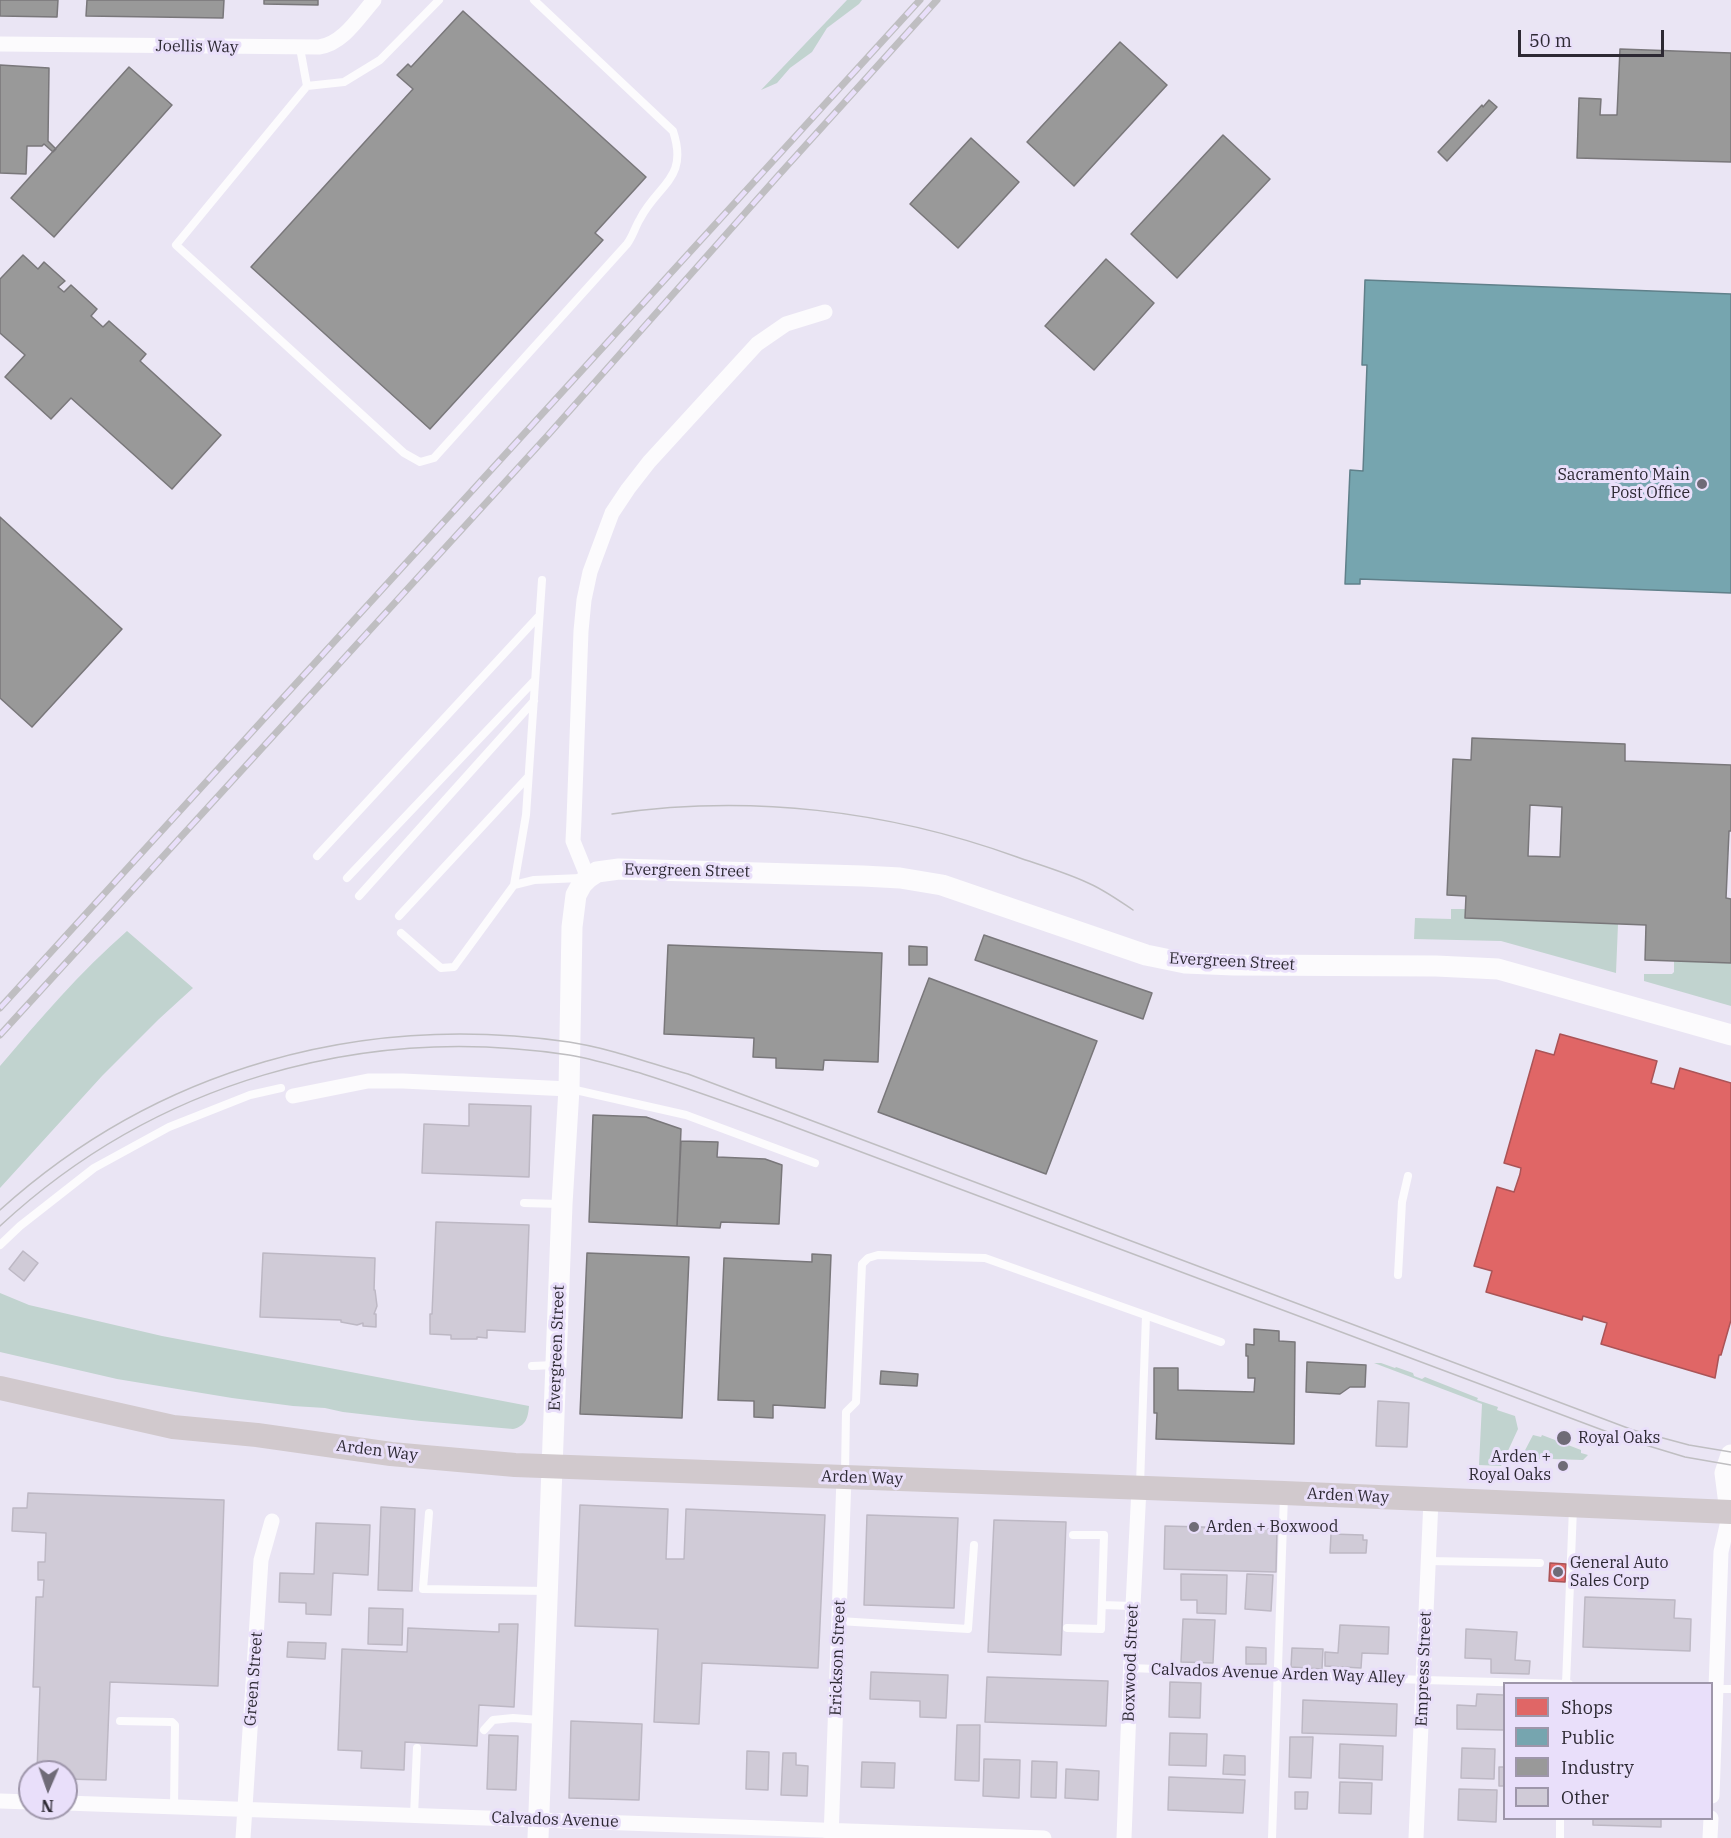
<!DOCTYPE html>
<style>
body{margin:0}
#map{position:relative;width:1731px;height:1838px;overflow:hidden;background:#eae5f4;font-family:"IBM Plex Serif",serif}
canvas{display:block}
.legend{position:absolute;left:1503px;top:1682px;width:210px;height:138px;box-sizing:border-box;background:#e9dffa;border:2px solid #9e96aa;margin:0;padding:8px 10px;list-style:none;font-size:18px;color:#2d2933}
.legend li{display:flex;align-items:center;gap:12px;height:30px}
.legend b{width:30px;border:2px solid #9e96aa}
.north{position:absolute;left:18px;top:1760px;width:60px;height:60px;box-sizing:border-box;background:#e9dffa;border:2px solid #9e96aa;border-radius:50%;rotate:182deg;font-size:16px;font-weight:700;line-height:24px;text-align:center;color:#2d2933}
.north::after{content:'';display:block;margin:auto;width:21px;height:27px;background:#6f6b77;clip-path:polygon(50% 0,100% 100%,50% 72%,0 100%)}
.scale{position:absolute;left:1518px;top:30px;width:146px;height:27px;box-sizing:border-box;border:3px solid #2d2933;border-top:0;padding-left:8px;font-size:18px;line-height:21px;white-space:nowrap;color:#2d2933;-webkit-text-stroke:4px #e9dffa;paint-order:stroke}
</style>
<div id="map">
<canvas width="1731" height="1838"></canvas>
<ul class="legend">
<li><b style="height:16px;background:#e06666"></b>Shops</li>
<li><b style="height:16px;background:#76a5af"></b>Public</li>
<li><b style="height:16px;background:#999"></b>Industry</li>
<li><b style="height:16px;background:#d0cbd7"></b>Other</li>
</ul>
<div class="north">N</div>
<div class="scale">50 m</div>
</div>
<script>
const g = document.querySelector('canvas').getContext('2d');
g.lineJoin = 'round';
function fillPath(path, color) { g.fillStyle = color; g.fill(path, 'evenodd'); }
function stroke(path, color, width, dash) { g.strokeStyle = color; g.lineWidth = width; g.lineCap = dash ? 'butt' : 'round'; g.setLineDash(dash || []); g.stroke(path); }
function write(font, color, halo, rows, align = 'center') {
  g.font = font + ' "IBM Plex Serif",serif'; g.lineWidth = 6; g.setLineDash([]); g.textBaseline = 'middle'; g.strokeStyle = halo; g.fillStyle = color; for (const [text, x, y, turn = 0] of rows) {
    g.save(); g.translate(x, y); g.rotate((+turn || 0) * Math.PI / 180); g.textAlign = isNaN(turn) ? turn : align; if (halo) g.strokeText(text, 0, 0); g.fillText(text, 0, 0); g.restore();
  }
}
fillPath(new Path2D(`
 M 847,0 L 862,0 L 859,4 L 827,28 L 812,52 L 790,68 L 777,83 L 761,90 Z
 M 1451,909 L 1466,909 L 1466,918 L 1618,924 L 1616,973 L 1501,941 L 1414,939 L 1415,918 L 1451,919 Z
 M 127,931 L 193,988 L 159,1019 L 102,1076 L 0,1188 L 0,1066 C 40,1019 80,972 127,931 Z
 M 1674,961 L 1731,963 L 1731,1006 L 1644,981 L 1644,974 L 1672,974 L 1674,972 Z
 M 0,1293 L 29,1305 L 162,1336 L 529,1406 C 528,1418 526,1426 513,1429 L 421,1421 L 343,1412 L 325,1408 L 293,1406 L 232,1398 L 117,1379 L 0,1352 Z
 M 1374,1363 L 1381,1363 L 1395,1368 L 1396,1367 L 1413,1373 L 1414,1376 L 1422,1379 L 1425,1377 L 1478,1398 L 1477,1400 L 1498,1407 L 1497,1410 L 1515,1416 L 1518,1429 L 1501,1466 L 1479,1465 L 1482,1404 Z
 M 1533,1435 L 1541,1437 L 1542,1435 L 1581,1450 L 1581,1453 L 1588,1455 L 1583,1460 L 1521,1458 Z`), '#c1d3cf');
const shops = new Path2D(`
 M 1560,1034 L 1657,1061 L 1651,1083 L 1674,1089 L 1680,1068 L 1731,1083 L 1731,1320 L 1721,1355 L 1719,1355 L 1715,1378 L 1601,1344 L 1607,1323 L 1583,1316 L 1582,1320 L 1486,1292 L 1492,1271 L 1474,1266 L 1497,1187 L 1514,1192 L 1520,1174 L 1521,1168 L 1504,1163 L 1536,1050 L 1554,1055 Z
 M 1550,1563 L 1566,1564 L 1565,1582 L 1549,1581 Z`);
fillPath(shops, '#e06666');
stroke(shops, '#aa5457', 1.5);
const public = new Path2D(`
 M 1365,280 L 1731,294 L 1731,593 L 1360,579 L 1360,584 L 1345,584 L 1350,470 L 1363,471 L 1367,365 L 1362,365 Z`);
fillPath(public, '#76a5af');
stroke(public, '#60808a', 1.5);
const industry = new Path2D(`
 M 0,0 L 58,0 L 57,17 L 0,16 Z
 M 87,0 L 224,0 L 223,18 L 86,16 Z
 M 264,0 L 318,0 L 318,5 L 264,4 Z
 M 463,11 L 646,177 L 595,233 L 603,240 L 430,429 L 251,267 L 413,89 L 397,75 L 408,64 L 411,67 Z
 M 1120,42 L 1167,85 L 1074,186 L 1027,142 Z
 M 1620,49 L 1731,53 L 1731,162 L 1577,158 L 1579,98 L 1601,99 L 1600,115 L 1617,115 Z
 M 0,65 L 49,68 L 48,141 L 56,149 L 53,152 L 44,144 L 42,146 L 27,146 L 26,174 L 0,173 Z
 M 129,67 L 172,105 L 54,237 L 11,198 Z
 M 1489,100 L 1497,107 L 1447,161 L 1438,152 L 1482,105 L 1483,107 Z
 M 1223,135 L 1270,179 L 1177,278 L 1131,234 Z
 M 971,138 L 1019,182 L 958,248 L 910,204 Z
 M 23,255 L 38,269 L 44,262 L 65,281 L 58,287 L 64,292 L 71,285 L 97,309 L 91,316 L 103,327 L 109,321 L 146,354 L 140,361 L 221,435 L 172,489 L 71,398 L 51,419 L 5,377 L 25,355 L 0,333 L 0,279 Z
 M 1106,259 L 1154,303 L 1094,370 L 1045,326 Z
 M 0,517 L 122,629 L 32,727 L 0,698 Z
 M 1472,738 L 1625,744 L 1625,761 L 1731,765 L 1731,831 L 1729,831 L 1726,898 L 1731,899 L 1731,963 L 1645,960 L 1646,925 L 1465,918 L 1466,896 L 1447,895 L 1453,759 L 1471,760 ZM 1530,805 L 1562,807 L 1560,857 L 1528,856 Z
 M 984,935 L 1152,993 L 1143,1019 L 975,960 Z
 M 668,945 L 882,953 L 878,1062 L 824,1060 L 823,1070 L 776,1068 L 776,1058 L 753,1057 L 754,1038 L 664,1034 Z
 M 909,946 L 927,947 L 927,965 L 909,965 Z
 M 929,978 L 1097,1041 L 1046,1174 L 878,1112 Z
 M 593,1115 L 646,1117 L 681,1129 L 677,1226 L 589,1222 Z
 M 681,1141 L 718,1142 L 717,1157 L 765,1159 L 782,1165 L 779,1224 L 721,1222 L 720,1228 L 677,1226 Z
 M 587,1253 L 689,1257 L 682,1418 L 580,1414 Z
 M 812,1254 L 831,1255 L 825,1408 L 773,1405 L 773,1418 L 754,1417 L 754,1401 L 718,1400 L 724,1258 L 812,1262 Z
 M 1254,1329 L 1279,1331 L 1279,1341 L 1295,1342 L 1294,1444 L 1156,1439 L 1157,1413 L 1154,1413 L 1154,1368 L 1178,1368 L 1178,1390 L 1254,1392 L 1255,1378 L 1248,1378 L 1248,1356 L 1246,1356 L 1246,1344 L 1254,1345 Z
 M 1307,1362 L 1366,1365 L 1365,1387 L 1350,1387 L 1340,1394 L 1306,1392 Z
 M 881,1371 L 918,1374 L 917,1386 L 880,1384 Z`);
fillPath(industry, '#999');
stroke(industry, '#79777a', 1.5);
const building = new Path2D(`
 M 469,1104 L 531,1106 L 529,1177 L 422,1173 L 424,1124 L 469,1126 Z
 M 436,1222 L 529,1225 L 525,1332 L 487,1330 L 487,1338 L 477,1337 L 477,1339 L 451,1339 L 451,1335 L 430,1334 L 430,1314 L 432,1314 Z
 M 23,1251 L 38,1263 L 24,1281 L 9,1269 Z
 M 263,1253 L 375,1258 L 374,1290 L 375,1290 L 377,1306 L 374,1314 L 376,1314 L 376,1327 L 363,1326 L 363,1323 L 357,1325 L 341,1322 L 341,1320 L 260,1317 Z
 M 1378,1401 L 1409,1403 L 1407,1447 L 1376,1446 Z
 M 28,1493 L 224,1500 L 218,1686 L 110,1682 L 106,1780 L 66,1779 L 66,1772 L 37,1772 L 40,1687 L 33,1687 L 36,1597 L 43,1597 L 44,1580 L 38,1580 L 38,1562 L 45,1562 L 46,1533 L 12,1531 L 13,1508 L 27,1508 Z
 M 580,1505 L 668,1509 L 666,1559 L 684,1559 L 686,1509 L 825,1515 L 818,1668 L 702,1663 L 699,1724 L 654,1722 L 658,1629 L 575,1626 Z
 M 381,1507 L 415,1509 L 412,1591 L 378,1590 Z
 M 867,1515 L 958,1518 L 954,1608 L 864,1605 Z
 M 994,1520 L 1066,1522 L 1061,1655 L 988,1652 Z
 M 316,1523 L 370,1525 L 368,1575 L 333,1573 L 331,1615 L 306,1614 L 306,1603 L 279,1602 L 280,1573 L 314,1574 Z
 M 1165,1526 L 1277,1529 L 1276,1572 L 1164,1569 Z
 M 1331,1534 L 1363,1535 L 1363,1540 L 1367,1540 L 1366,1553 L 1330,1553 Z
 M 1181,1574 L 1227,1575 L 1226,1614 L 1197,1613 L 1197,1600 L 1181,1600 Z
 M 1247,1574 L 1273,1575 L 1271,1611 L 1245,1609 Z
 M 1585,1597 L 1675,1600 L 1674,1618 L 1691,1619 L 1690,1651 L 1583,1647 Z
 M 369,1608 L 403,1609 L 402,1645 L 368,1644 Z
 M 1183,1619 L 1215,1620 L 1213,1663 L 1181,1662 Z
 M 499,1624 L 518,1624 L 514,1707 L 479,1705 L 477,1746 L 405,1742 L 404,1770 L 361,1768 L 362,1751 L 338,1750 L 342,1649 L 407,1652 L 408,1628 L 499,1632 Z
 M 1340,1625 L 1389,1627 L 1388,1654 L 1362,1653 L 1361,1668 L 1325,1666 L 1325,1652 L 1338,1653 Z
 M 1466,1629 L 1517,1632 L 1515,1660 L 1530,1661 L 1529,1674 L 1491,1673 L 1491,1659 L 1465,1658 Z
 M 288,1642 L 326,1643 L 325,1659 L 287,1657 Z
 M 1246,1647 L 1266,1648 L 1266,1664 L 1246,1664 Z
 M 1292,1648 L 1323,1649 L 1322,1669 L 1291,1667 Z
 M 871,1672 L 948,1675 L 946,1718 L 920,1717 L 920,1701 L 870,1699 Z
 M 987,1677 L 1108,1681 L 1106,1726 L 985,1722 Z
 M 1170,1682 L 1201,1683 L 1200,1718 L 1169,1717 Z
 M 1477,1694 L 1504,1695 L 1504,1730 L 1457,1729 L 1457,1705 L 1476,1706 Z
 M 1303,1700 L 1397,1704 L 1396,1736 L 1302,1733 Z
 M 571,1721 L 642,1724 L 639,1800 L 569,1798 Z
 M 957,1725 L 980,1725 L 979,1781 L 955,1780 Z
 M 1170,1733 L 1207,1734 L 1206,1766 L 1169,1765 Z
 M 489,1735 L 518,1736 L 516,1790 L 487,1789 Z
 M 1290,1737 L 1313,1737 L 1311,1778 L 1289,1777 Z
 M 1340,1744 L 1383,1746 L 1382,1780 L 1339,1778 Z
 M 1462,1748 L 1495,1749 L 1494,1779 L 1461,1778 Z
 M 747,1751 L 769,1752 L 768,1790 L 746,1789 Z
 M 783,1753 L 796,1753 L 796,1765 L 808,1766 L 807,1796 L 781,1795 Z
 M 1224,1755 L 1245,1756 L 1245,1775 L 1223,1774 Z
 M 984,1759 L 1020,1760 L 1019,1798 L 983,1796 Z
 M 1032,1761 L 1057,1762 L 1056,1798 L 1031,1797 Z
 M 862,1762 L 895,1763 L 894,1788 L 861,1787 Z
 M 1499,1767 L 1504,1767 L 1504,1786 L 1499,1786 Z
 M 1066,1769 L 1099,1771 L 1098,1800 L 1065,1798 Z
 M 1169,1777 L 1245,1780 L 1243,1813 L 1168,1810 Z
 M 1340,1782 L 1372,1783 L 1371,1814 L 1339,1813 Z
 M 1459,1789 L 1497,1790 L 1496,1822 L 1458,1820 Z
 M 1295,1792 L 1308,1792 L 1307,1809 L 1295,1809 Z
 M 1593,1818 L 1661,1818 L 1661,1827 L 1593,1825 Z`);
fillPath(building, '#d0cbd7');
stroke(building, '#bdb8c4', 1.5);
stroke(new Path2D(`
 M 439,0 L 380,60 L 344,82 L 307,86 L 176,245 L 404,453 L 420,462 L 434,458 L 627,244 C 633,236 635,227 640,219 C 658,184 689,179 673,131 L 534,0
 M 300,48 L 307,86
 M 317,856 L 538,617
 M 347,878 L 535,680
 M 514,885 L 526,815 L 542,580
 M 359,896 L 534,701
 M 399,916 L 528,777
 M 401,933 L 441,968 L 454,967 L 514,885 L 534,880 L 581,878
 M 571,1089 L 686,1115 L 815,1163
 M 524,1203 L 560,1204
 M 0,1245 L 20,1226 L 94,1168 L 169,1127 L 250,1095 L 281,1088
 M 1398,1275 L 1402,1202 L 1408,1176
 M 532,1366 L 555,1365
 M 845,1473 L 846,1412 L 856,1402 L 862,1264 L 868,1258 L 878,1255 L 985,1258 L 1221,1342
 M 1140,1484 L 1146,1316
 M 429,1513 L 423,1589 L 545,1591
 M 1429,1561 L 1540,1563
 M 1102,1605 L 1133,1606
 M 839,1621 L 968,1629 L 974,1545
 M 1067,1628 L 1101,1629 L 1104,1535 L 1073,1535
 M 1131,1668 L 1424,1680 L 1569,1684
 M 1566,1684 L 1573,1508
 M 1715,1689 L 1731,1689
 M 120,1721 L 172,1722 L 175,1725 L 174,1807
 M 484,1730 L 493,1720 L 513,1718 L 540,1720
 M 414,1815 L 417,1748
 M 1272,1838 L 1284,1495
 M 1560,1838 L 1560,1818`), '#fcfbfd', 8);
stroke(new Path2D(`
 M 0,44 L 319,47 C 343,44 359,17 374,0
 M 588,878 L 573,841 L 574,820 L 581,631 L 584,600 L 590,572 L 612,513 L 628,489 L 649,462 L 757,344 L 786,324 L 825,312
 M 293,1096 L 368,1081 L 403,1081 L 569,1089
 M 1712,1796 L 1721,1552 L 1730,1512
 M 0,1801 L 30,1802
 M 66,1803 L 1044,1838
 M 243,1838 L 261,1560 L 272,1521
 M 831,1838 L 844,1478
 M 1124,1838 L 1133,1606 L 1139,1488
 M 1416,1838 L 1431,1500
 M 1710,1838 L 1711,1818`), '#fcfbfd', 15);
stroke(new Path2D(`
 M 1730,1512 L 1725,1473 L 1731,1455
 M 538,1838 L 562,1204 L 569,1089 L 572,927 L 576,895 L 582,884 L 588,878 L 597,872 L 619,869 L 863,876 L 900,878 L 942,885 L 1146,955 L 1185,963 L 1234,965 L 1436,966 L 1498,969 L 1731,1035`), '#fcfbfd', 21);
stroke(new Path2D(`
 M 0,1388 L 173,1427 L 257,1435 L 391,1454 L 515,1465 L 1284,1493 L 1731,1512`), '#d1c9cd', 24);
stroke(new Path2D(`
 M 612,814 C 749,794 887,810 1017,857 C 1040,865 1064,872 1086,882 C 1103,889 1118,900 1133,910
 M 0,1210 C 157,1068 361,1012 569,1042 C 609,1048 649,1063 688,1074 L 1633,1430 L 1689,1445 L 1731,1452
 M 0,1226 C 154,1083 361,1023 569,1055 C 594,1059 619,1067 643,1074 C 691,1089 737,1106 784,1123 L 1629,1440 L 1685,1457 L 1731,1465`), '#bfbec1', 1.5);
const rail = new Path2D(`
 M 0,1008 L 920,0
 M 0,1035 L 549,434 L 777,177 L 937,0`);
stroke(rail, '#bfbec1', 7);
stroke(rail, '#e9dffa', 4.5, [14]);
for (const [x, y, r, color] of [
 [1702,484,6,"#6f6b77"],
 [1564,1438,8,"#6f6b77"],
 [1563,1466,6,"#6f6b77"],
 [1194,1527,6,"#6f6b77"],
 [1558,1572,6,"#6f6b77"]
]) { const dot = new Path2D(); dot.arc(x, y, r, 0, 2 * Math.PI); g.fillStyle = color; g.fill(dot); stroke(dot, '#e9dffa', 2); }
write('16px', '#2d2933', '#e9dffa', [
 ["Joellis Way",197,47,1],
 ["Evergreen Street",687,871,1],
 ["Evergreen Street",1232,962,3],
 ["Evergreen Street",557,1348,-88],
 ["Arden Way",377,1451,7],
 ["Arden Way",862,1478,2],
 ["Arden Way",1348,1496,3],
 ["Erickson Street",838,1658,-88],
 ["Boxwood Street",1131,1663,-88],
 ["Empress Street",1424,1669,-88],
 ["Calvados Avenue Arden Way Alley",1278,1674,2],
 ["Green Street",254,1679,-86],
 ["Calvados Avenue",555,1820,2]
]);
write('16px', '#2d2933', '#e9dffa', [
 ["Sacramento Main",1690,475,"right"],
 ["Post Office",1690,493,"right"],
 ["Royal Oaks",1578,1438],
 ["Arden +",1551,1457,"right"],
 ["Royal Oaks",1551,1475,"right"],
 ["Arden + Boxwood",1206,1527],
 ["General Auto",1570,1563],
 ["Sales Corp",1570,1581]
], 'left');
</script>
